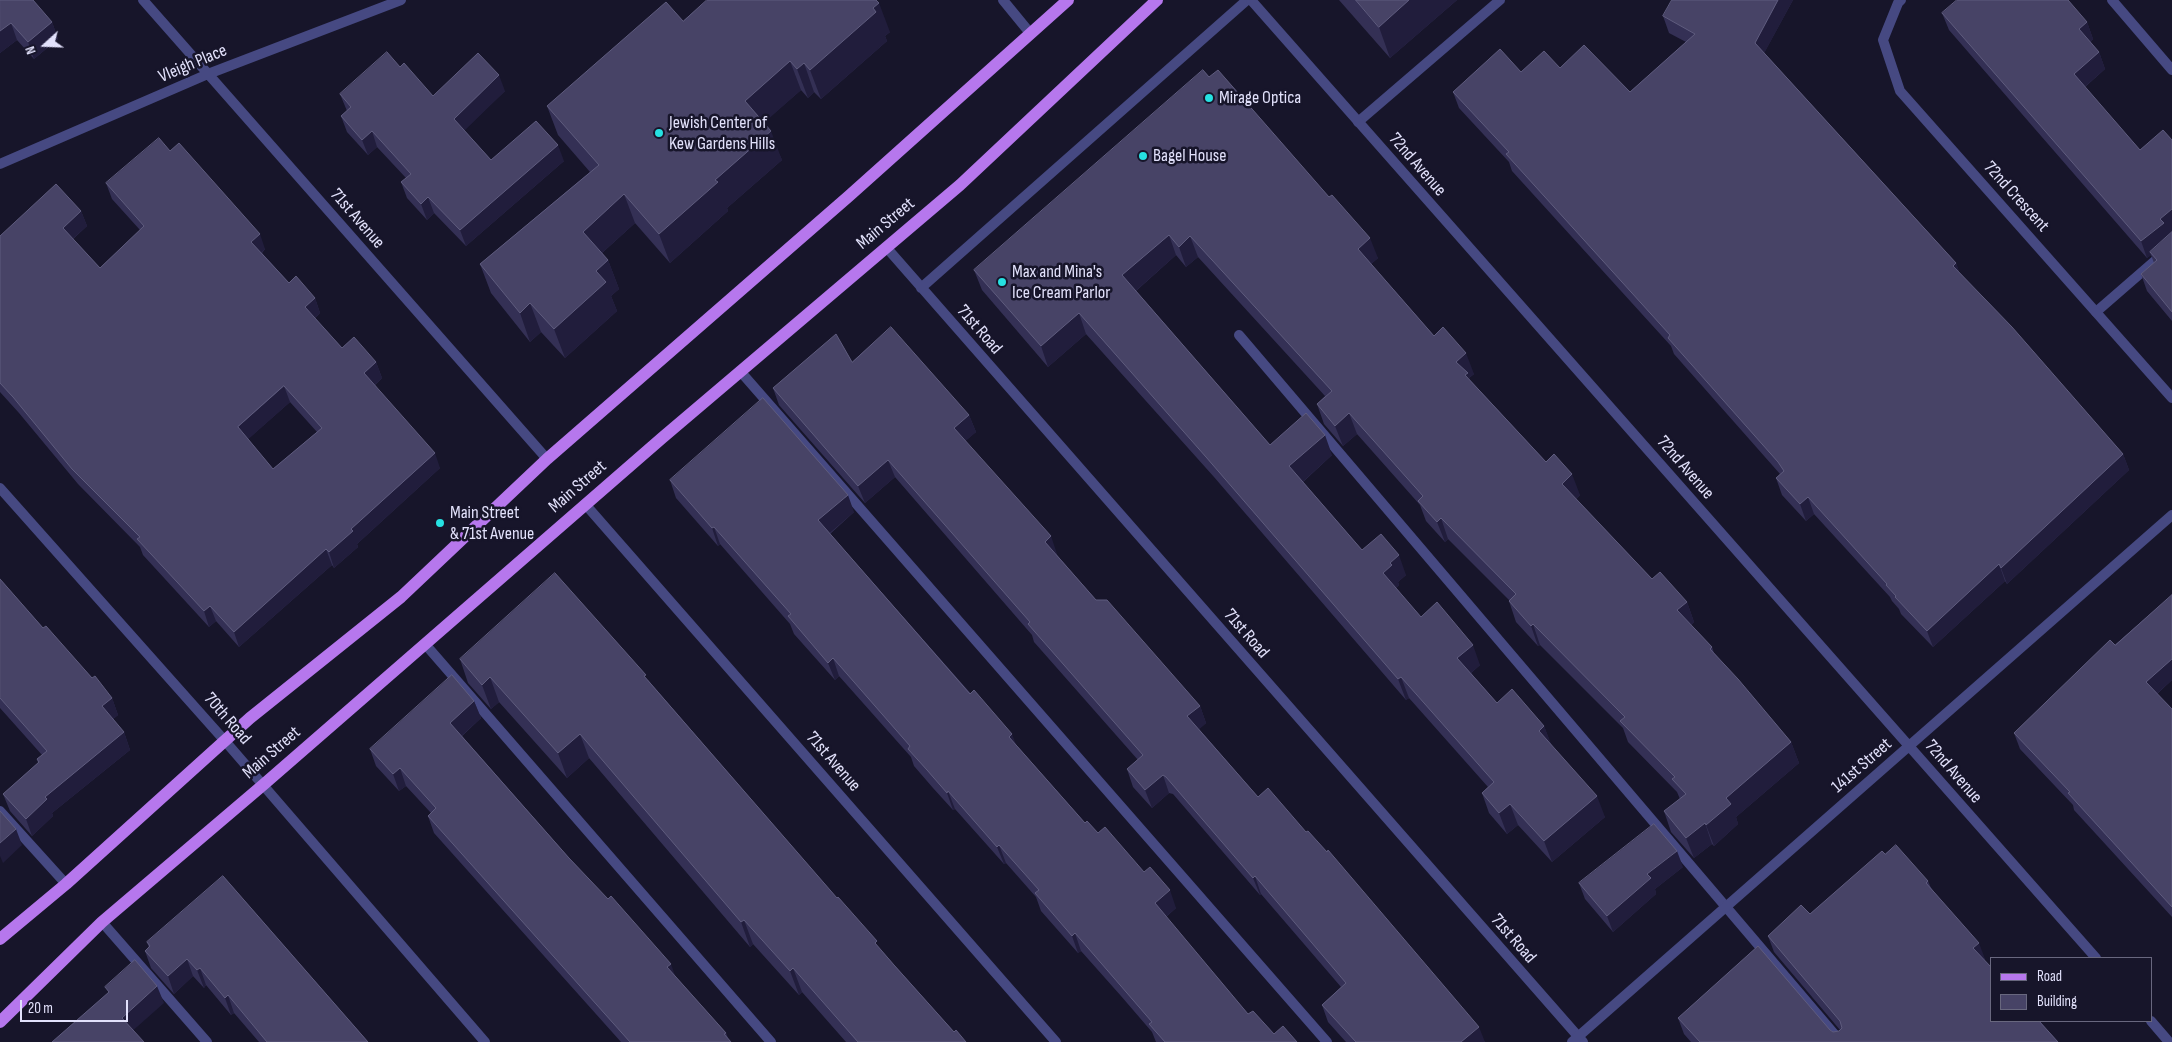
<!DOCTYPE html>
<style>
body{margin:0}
#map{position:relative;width:2172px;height:1042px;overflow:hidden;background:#17152a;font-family:"Sofia Sans Condensed",sans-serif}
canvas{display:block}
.legend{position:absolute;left:1990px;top:957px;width:162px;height:65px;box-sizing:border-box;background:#17152a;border:1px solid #68677e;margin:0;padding:6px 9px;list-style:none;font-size:15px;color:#e2e1fb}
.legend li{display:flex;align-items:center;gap:10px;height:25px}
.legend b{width:25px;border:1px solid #68677e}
.north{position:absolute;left:20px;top:20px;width:50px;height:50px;-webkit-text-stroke:4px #17152a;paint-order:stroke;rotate:250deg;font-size:14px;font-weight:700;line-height:20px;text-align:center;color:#e2e1fb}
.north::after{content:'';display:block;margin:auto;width:18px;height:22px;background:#e2e1fb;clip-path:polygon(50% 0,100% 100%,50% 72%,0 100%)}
.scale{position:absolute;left:20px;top:1000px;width:108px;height:22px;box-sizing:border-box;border:2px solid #e2e1fb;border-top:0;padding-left:6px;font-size:15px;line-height:18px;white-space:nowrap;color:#e2e1fb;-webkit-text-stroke:4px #17152a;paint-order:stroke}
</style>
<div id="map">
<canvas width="2172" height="1042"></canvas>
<ul class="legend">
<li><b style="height:6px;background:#b677ed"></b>Road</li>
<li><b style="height:14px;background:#474366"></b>Building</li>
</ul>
<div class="north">N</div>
<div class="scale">20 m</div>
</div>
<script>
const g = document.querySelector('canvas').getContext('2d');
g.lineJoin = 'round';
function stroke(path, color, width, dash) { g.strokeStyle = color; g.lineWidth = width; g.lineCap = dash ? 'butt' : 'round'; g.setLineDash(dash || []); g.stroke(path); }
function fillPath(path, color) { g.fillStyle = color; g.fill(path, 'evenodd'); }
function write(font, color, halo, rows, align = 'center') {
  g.font = font + ' "Sofia Sans Condensed",sans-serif'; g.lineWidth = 5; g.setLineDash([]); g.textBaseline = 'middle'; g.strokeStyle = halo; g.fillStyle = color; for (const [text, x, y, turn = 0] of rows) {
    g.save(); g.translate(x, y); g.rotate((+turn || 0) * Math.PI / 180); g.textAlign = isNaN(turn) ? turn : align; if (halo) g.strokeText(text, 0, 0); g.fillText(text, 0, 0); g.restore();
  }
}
stroke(new Path2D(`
 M 1003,0 L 1030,33
 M 2112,0 L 2172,70
 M 1358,122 L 1500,0
 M 2096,312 L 2172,246
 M 1239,335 L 1841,1042
 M 740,371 L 1327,1042
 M 425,644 L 771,1042
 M 0,811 L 66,884
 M 102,922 L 207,1042`), '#464982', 10);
stroke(new Path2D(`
 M 143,0 L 547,459
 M 1901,0 L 1898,3 L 1883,40 L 1900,91 L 2172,398
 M 0,164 L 208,74 L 401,0
 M 886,247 L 1583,1042
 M 921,288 L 1247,0
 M 0,488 L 225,741 L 485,1042
 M 585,504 L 1056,1042`), '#464982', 10);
stroke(new Path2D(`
 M 1251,0 L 2096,958
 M 2151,1021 L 2169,1042
 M 1572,1042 L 2172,515`), '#464982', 10);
stroke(new Path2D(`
 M 0,939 L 66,884 L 250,718 L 401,597 L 547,459 L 849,196 L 1068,0
 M 0,1022 L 102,922 L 263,785 L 662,438 L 960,185 L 1157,0`), '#b677ed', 12);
fillPath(new Path2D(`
 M 0,0 L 52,22 L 58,39 L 34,59 L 17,40 L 0,53 Z
 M 1339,0 L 1457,0 L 1390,58 Z
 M 1672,0 L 1793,0 L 1764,53 L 1956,263 L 1959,272 L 2123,454 L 2129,470 L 2007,584 L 2005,581 L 1933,647 L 1901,614 L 1899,609 L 1892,601 L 1890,597 L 1814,514 L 1806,521 L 1782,495 L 1776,478 L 1780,474 L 1674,354 L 1671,346 L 1512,171 L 1509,162 L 1459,108 L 1453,92 L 1521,72 L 1560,68 L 1630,92 L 1686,42 L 1669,33 L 1663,16 Z
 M 1942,13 L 2087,22 L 2093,39 L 2090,42 L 2099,52 L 2105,69 L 2085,87 L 2168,235 L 2172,232 L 2172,321 L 2147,291 L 2141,274 L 2154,263 L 2151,255 L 2147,258 L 1949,30 Z
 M 683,21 L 890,32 L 885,36 L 887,41 L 821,99 L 814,92 L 808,98 L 801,90 L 764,122 L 782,160 L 727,208 L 728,211 L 670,263 L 635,223 L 602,253 L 608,260 L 619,289 L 611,296 L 617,311 L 565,358 L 541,332 L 530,342 L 491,293 L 480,264 L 590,172 L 558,135 L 547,106 Z
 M 1203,70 L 1378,258 L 1371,264 L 1434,336 L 1474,374 L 1469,378 L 1470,380 L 1546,462 L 1580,495 L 1576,499 L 1652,579 L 1687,602 L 1694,622 L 1691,625 L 1712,647 L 1714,653 L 1791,742 L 1799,763 L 1736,817 L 1738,824 L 1714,846 L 1712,844 L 1694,858 L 1671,832 L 1664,811 L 1680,799 L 1677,792 L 1628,742 L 1623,728 L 1540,645 L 1538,646 L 1516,622 L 1509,601 L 1509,600 L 1448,539 L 1445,542 L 1426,521 L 1420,505 L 1357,434 L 1343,446 L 1324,424 L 1317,404 L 1325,396 L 1198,257 L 1186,267 L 1176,255 L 1136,291 L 1270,445 L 1332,455 L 1303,482 L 1362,550 L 1406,575 L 1398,582 L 1399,585 L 1396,588 L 1421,617 L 1480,665 L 1471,673 L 1497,703 L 1544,726 L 1551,745 L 1605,817 L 1552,862 L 1518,825 L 1507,834 L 1489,813 L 1482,793 L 1488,787 L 1409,698 L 1406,700 L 1214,477 L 1086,334 L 1048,367 L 982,290 L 974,270 Z
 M 505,91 L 464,130 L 491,160 L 564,161 L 466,246 L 434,213 L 427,220 L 407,198 L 401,182 L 406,178 L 377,147 L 368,155 L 347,132 L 341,116 L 347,111 L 340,94 L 433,96 Z
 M 170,151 L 265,249 L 262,253 L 289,283 L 315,298 L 320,313 L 315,318 L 342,348 L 376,362 L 382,378 L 375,385 L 440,468 L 357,544 L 358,547 L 334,568 L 332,565 L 239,647 L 216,621 L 209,627 L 143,555 L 140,547 L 78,484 L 19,413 L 0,392 L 0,236 L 81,211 L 87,226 L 73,239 L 100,268 L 140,230 L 112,199 L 106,183 ZM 290,402 L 317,432 L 273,469 L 248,439 Z
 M 852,362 L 969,415 L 976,432 L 965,441 L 1057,554 L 1057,555 L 1096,600 L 1200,706 L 1206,723 L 1199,729 L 1258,797 L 1485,1042 L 1346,1042 L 1328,1022 L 1322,1005 L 1341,987 L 1261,894 L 1260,895 L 1173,794 L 1169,793 L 1152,808 L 1133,787 L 1127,769 L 1138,760 L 1034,642 L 1032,635 L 895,477 L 865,503 L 779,405 L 773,388 Z
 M 670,480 L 854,512 L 830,534 L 1085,823 L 1098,833 L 1176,908 L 1166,917 L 1248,1014 L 1274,1034 L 1297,1042 L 1156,1042 L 1152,1032 L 1121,996 L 1081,951 L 1078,953 L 1041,911 L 1036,897 L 1006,863 L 1004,864 L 955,809 L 953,810 L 933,788 L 914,766 L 911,757 L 839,676 L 835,680 L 794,634 L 790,624 L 720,544 L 718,546 L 676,498 Z
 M 0,579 L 43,628 L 112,698 L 118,715 L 113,719 L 124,732 L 130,750 L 52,813 L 53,816 L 32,836 L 10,811 L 3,794 L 38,763 L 37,759 L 42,755 L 0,708 Z
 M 2172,595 L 2172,680 L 2157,694 L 2172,709 L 2172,917 L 2074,810 L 2073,805 L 2020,749 L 2014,733 Z
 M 460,659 L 648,680 L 879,948 L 954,1032 L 966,1042 L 846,1042 L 802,992 L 799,995 L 753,944 L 750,947 L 589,758 L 567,778 L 499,702 L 491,709 L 468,683 Z
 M 474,701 L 481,718 L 462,736 L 569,858 L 726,1033 L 728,1038 L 731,1042 L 621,1042 L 434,833 L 428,816 L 431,813 L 406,786 L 399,791 L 376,766 L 370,749 Z
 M 1885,854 L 1928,881 L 1931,888 L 1985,959 L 1984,960 L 2058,1042 L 1691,1042 L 1684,1034 L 1678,1018 L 1830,1030 L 1833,1032 L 1839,1031 L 1840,1030 L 1774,952 L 1768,936 L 1810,914 Z
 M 1683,867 L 1655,889 L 1656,894 L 1613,932 L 1585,899 L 1579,883 Z
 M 223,876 L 368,1042 L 259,1042 L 234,1013 L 231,1015 L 206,985 L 204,988 L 193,976 L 174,994 L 151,968 L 145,951 L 149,948 L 147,942 Z`), '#343055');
fillPath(new Path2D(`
 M 1409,0 L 1457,0 L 1390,58 L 1379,27 Z
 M 1778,0 L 1793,0 L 1761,59 L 1755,43 Z
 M 879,3 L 890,32 L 885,36 L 887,41 L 821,99 L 810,70 L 873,8 Z
 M 52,22 L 58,39 L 34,59 L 28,42 Z
 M 2087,22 L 2093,39 L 2085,46 L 2079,29 Z
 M 11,23 L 17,40 L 0,53 L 0,31 Z
 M 2099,52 L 2105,69 L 2080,91 L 2074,74 Z
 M 790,61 L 801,90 L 756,130 L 745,101 Z
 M 804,63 L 814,92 L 808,98 L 797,69 Z
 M 499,75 L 505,91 L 460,135 L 454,119 Z
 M 372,131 L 377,147 L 368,155 L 362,140 Z
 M 771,131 L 782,160 L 727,208 L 728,211 L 670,263 L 659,234 L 715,180 Z
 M 558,145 L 564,161 L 466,246 L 460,230 Z
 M 624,194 L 635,223 L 593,261 L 583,232 Z
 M 428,197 L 434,213 L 427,220 L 421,204 Z
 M 2172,209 L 2172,231 L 2168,235 L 2170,240 L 2150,252 L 2151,255 L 2147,258 L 2141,241 L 2160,219 Z
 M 81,211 L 87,226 L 68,243 L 63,228 Z
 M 260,234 L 265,249 L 257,257 L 251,242 Z
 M 1169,235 L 1176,255 L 1130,296 L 1122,275 Z
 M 1190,236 L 1198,257 L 1186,267 L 1179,247 Z
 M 1370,238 L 1378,258 L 1365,269 L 1358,249 Z
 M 608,260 L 619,289 L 611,296 L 617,311 L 565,358 L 554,329 L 596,271 Z
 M 1956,263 L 1962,280 L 1953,266 Z
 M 315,298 L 320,313 L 310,322 L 305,307 Z
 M 530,303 L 541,332 L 530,342 L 520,313 Z
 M 1079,313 L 1086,334 L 1048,367 L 1041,346 Z
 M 1466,353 L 1474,374 L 1469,378 L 1475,394 L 1456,362 Z
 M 376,362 L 382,378 L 370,389 L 364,373 Z
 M 284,386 L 290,402 L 244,443 L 238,427 Z
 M 1349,413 L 1357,434 L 1343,446 L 1335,426 Z
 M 969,415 L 976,432 L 960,446 L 954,428 Z
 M 1325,435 L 1332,455 L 1297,487 L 1289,466 Z
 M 435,453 L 440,468 L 357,544 L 358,547 L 334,568 L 329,552 L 351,529 Z
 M 2123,454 L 2129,470 L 2007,584 L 2001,568 Z
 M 888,460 L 895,477 L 865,503 L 858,486 Z
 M 1572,474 L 1580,495 L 1570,504 L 1562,484 Z
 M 848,495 L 854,512 L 824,538 L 818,520 Z
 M 1808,497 L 1814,514 L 1806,521 L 1800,504 Z
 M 1441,518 L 1448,539 L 1445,542 L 1437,522 Z
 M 714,527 L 720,544 L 718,546 L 712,528 Z
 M 1051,536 L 1057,554 L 1052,560 L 1045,542 Z
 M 326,549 L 332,565 L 239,647 L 234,632 Z
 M 1399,555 L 1406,575 L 1398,582 L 1399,585 L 1390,594 L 1383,573 L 1390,563 Z
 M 1999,564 L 2005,581 L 1933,647 L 1927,631 Z
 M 1687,602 L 1694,622 L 1684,631 L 1677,610 Z
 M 210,606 L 216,621 L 209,627 L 204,611 Z
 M 1533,624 L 1540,645 L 1538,646 L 1531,626 Z
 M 1473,645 L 1480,665 L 1465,678 L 1457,658 Z
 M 833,658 L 839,676 L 835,680 L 828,663 Z
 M 2172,659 L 2172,680 L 2152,698 L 2146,682 Z
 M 490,677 L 499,702 L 491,709 L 482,685 Z
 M 1401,677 L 1409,698 L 1406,700 L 1398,679 Z
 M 112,698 L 118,715 L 108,723 L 102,706 Z
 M 474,701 L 481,718 L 457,740 L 450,723 Z
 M 1200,706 L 1206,723 L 1194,734 L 1187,716 Z
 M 1544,726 L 1552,746 L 1539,731 Z
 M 124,732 L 130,750 L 52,813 L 53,816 L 32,836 L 26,819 L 45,797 Z
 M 580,734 L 589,758 L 567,778 L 558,753 Z
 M 1012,734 L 1019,752 L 1009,737 Z
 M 1791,742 L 1799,763 L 1736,817 L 1738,824 L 1714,846 L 1706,825 L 1726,798 Z
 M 400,768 L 406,786 L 399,791 L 393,774 Z
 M 1163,775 L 1169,793 L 1152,808 L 1145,790 Z
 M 948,791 L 955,809 L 953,810 L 947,793 Z
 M 1597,796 L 1605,817 L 1552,862 L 1544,841 Z
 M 1510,804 L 1518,825 L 1507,834 L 1499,813 Z
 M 1705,823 L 1712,844 L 1694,858 L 1686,838 Z
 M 16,829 L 22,845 L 3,863 L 0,856 L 0,843 Z
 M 999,845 L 1006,863 L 1004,864 L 997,847 Z
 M 1677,851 L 1683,867 L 1655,889 L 1656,894 L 1613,932 L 1607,916 L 1647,874 Z
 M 1255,876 L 1261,894 L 1260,895 L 1253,878 Z
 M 1170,890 L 1176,908 L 1161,921 L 1155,903 Z
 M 744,920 L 753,944 L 750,947 L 741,922 Z
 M 1075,933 L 1081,951 L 1078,953 L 1072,936 Z
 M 1979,943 L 1985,959 L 1979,964 L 1973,948 Z
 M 187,959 L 193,976 L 174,994 L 168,976 Z
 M 671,964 L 677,981 L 667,967 Z
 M 200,968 L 206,985 L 204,988 L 197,970 Z
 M 793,968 L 802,992 L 799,995 L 790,971 Z
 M 157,986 L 164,1003 L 129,1034 L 122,1018 Z
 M 228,995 L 234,1013 L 231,1015 L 225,998 Z
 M 1479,1027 L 1485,1042 L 1461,1042 Z`), '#211d3c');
const building = new Path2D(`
 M 0,0 L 33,0 L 52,22 L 28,42 L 11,23 L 0,31 Z
 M 707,0 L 876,0 L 879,3 L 873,8 L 876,12 L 810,70 L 804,63 L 797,69 L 790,61 L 745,101 L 771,131 L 715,180 L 718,182 L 659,234 L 624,194 L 583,232 L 608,260 L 596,271 L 606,282 L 554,329 L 530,303 L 520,313 L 480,264 L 599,165 L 547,106 L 666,2 L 683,21 Z
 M 1356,0 L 1409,0 L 1379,27 Z
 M 1672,0 L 1778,0 L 1755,43 L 1956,263 L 1953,266 L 2012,327 L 2123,454 L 2001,568 L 1999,564 L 1927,631 L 1895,597 L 1896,596 L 1886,585 L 1887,584 L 1808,497 L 1800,504 L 1776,478 L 1784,471 L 1778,462 L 1668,338 L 1670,335 L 1506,154 L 1509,152 L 1453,92 L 1500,49 L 1521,72 L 1544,51 L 1560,68 L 1584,45 L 1630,92 L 1695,34 L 1663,16 Z
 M 1957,0 L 2068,0 L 2087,22 L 2079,29 L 2099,52 L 2074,74 L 2140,150 L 2163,130 L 2172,140 L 2172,209 L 2160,219 L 2164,223 L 2141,241 L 1942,13 Z
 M 387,52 L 400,67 L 404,63 L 433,96 L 478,53 L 499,75 L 454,119 L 491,160 L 536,121 L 558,145 L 460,230 L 428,197 L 421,204 L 401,182 L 411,174 L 372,131 L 362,140 L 341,116 L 351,107 L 340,94 Z
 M 1203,70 L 1209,77 L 1218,70 L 1329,197 L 1332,195 L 1370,238 L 1358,249 L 1434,336 L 1443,327 L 1466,353 L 1456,362 L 1468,373 L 1465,375 L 1546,462 L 1554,454 L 1572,474 L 1562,484 L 1652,579 L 1660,572 L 1687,602 L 1677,610 L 1712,647 L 1710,649 L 1738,679 L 1791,742 L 1726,798 L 1731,804 L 1706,825 L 1705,823 L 1686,838 L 1664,811 L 1686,794 L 1672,779 L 1675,777 L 1620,721 L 1625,717 L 1533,624 L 1531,626 L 1509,601 L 1516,594 L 1441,518 L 1437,522 L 1418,501 L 1423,496 L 1349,413 L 1335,426 L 1317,404 L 1332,391 L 1190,236 L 1179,247 L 1169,235 L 1122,275 L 1270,445 L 1306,413 L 1325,435 L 1289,466 L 1362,550 L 1381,534 L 1399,555 L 1390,563 L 1392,565 L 1383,573 L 1421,617 L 1437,602 L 1473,645 L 1457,658 L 1497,703 L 1512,689 L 1544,726 L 1539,731 L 1597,796 L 1544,841 L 1510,804 L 1499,813 L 1482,793 L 1494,782 L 1401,677 L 1398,679 L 1206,457 L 1079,313 L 1041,346 L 974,270 Z
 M 159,138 L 170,151 L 179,143 L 260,234 L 251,242 L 289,283 L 296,276 L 315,298 L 305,307 L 342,348 L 354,337 L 376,362 L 364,373 L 435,453 L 351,529 L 353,531 L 329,552 L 326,549 L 234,632 L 210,606 L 204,611 L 137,539 L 140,537 L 72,469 L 13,397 L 0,383 L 0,236 L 56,184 L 81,211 L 63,228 L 100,268 L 144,226 L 106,183 ZM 284,386 L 322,428 L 273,469 L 238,427 Z
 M 2172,232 L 2172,312 L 2141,274 L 2157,260 L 2150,252 Z
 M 891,327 L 969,415 L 954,428 L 1051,536 L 1045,542 L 1096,600 L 1107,600 L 1200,706 L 1187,716 L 1258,797 L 1268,788 L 1306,832 L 1308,831 L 1327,852 L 1328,850 L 1479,1027 L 1461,1042 L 1356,1042 L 1322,1005 L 1346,983 L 1255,876 L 1253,878 L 1166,777 L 1163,775 L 1145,790 L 1127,769 L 1143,755 L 1028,624 L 1030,622 L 888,460 L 858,486 L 773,388 L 836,334 L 852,362 Z
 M 763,398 L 848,495 L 818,520 L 970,694 L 974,690 L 1012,734 L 1009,737 L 1085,823 L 1087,821 L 1098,833 L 1105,827 L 1144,872 L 1150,867 L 1170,890 L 1155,903 L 1248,1014 L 1253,1011 L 1274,1034 L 1283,1026 L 1297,1042 L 1165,1042 L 1149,1024 L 1152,1022 L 1114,978 L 1075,933 L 1072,936 L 1035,893 L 1039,890 L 999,845 L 997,847 L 948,791 L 947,793 L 927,770 L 908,749 L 910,746 L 833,658 L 828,663 L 788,616 L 791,614 L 714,527 L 712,528 L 670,480 Z
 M 555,573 L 646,675 L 644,676 L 837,898 L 838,897 L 877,941 L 875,943 L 894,965 L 954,1032 L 956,1030 L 966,1042 L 858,1042 L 793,968 L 790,971 L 744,920 L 741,922 L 580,734 L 558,753 L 490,677 L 482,685 L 460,659 Z
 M 0,579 L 43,628 L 46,626 L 92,678 L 95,676 L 112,698 L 102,706 L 124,732 L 45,797 L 47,799 L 26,819 L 3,794 L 39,762 L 37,759 L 47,751 L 0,698 Z
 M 2172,595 L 2172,659 L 2146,682 L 2172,709 L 2172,907 L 2068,793 L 2070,792 L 2014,733 L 2110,640 L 2115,645 Z
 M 452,675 L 474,701 L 450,723 L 569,858 L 608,899 L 611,896 L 671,964 L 667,967 L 726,1033 L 724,1034 L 731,1042 L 630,1042 L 428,816 L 436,808 L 400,768 L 393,774 L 370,749 Z
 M 0,811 L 16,829 L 0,843 Z
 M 1654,824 L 1677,851 L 1647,874 L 1651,878 L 1607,916 L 1579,883 Z
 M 1896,845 L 1928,881 L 1926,883 L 1979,943 L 1973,948 L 1991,967 L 1991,1021 L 2039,1021 L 2058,1042 L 1700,1042 L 1678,1018 L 1758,946 L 1830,1030 L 1833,1032 L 1839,1031 L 1842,1028 L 1840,1021 L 1768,936 L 1801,905 L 1810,914 L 1882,851 L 1885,854 Z
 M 223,876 L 368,1042 L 267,1042 L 228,995 L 225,998 L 200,968 L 197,970 L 187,959 L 168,976 L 145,951 L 150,946 L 147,942 Z
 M 135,960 L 157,986 L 122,1018 L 144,1042 L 52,1042 L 109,992 L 105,987 Z`);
fillPath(building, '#474366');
stroke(building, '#5f5c7e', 1);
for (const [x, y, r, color] of [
 [1209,98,5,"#26e1e2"],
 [659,133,5,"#26e1e2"],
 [1143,156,5,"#26e1e2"],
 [1002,282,5,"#26e1e2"],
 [440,523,5,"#26e1e2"]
]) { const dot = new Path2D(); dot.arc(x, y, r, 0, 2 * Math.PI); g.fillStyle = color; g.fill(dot); stroke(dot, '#17152a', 2); }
write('18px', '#e2e1fb', '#17152a', [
 ["Vleigh Place",193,64,-23],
 ["72nd Avenue",1417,165,49],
 ["72nd Crescent",2016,197,48],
 ["71st Avenue",357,219,49],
 ["Main Street",886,224,-40],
 ["71st Road",979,330,49],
 ["72nd Avenue",1685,468,49],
 ["Main Street",578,487,-41],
 ["71st Road",1246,634,49],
 ["70th Road",227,719,49],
 ["Main Street",272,753,-41],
 ["71st Avenue",833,762,49],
 ["141st Street",1862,766,-41],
 ["72nd Avenue",1953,772,49],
 ["71st Road",1513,939,49]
]);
write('18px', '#e2e1fb', '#17152a', [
 ["Mirage Optica",1219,98],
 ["Jewish Center of",669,123],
 ["Kew Gardens Hills",669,144],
 ["Bagel House",1153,156],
 ["Max and Mina's",1012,272],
 ["Ice Cream Parlor",1012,293],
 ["Main Street",450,513],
 ["& 71st Avenue",450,534]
], 'left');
</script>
